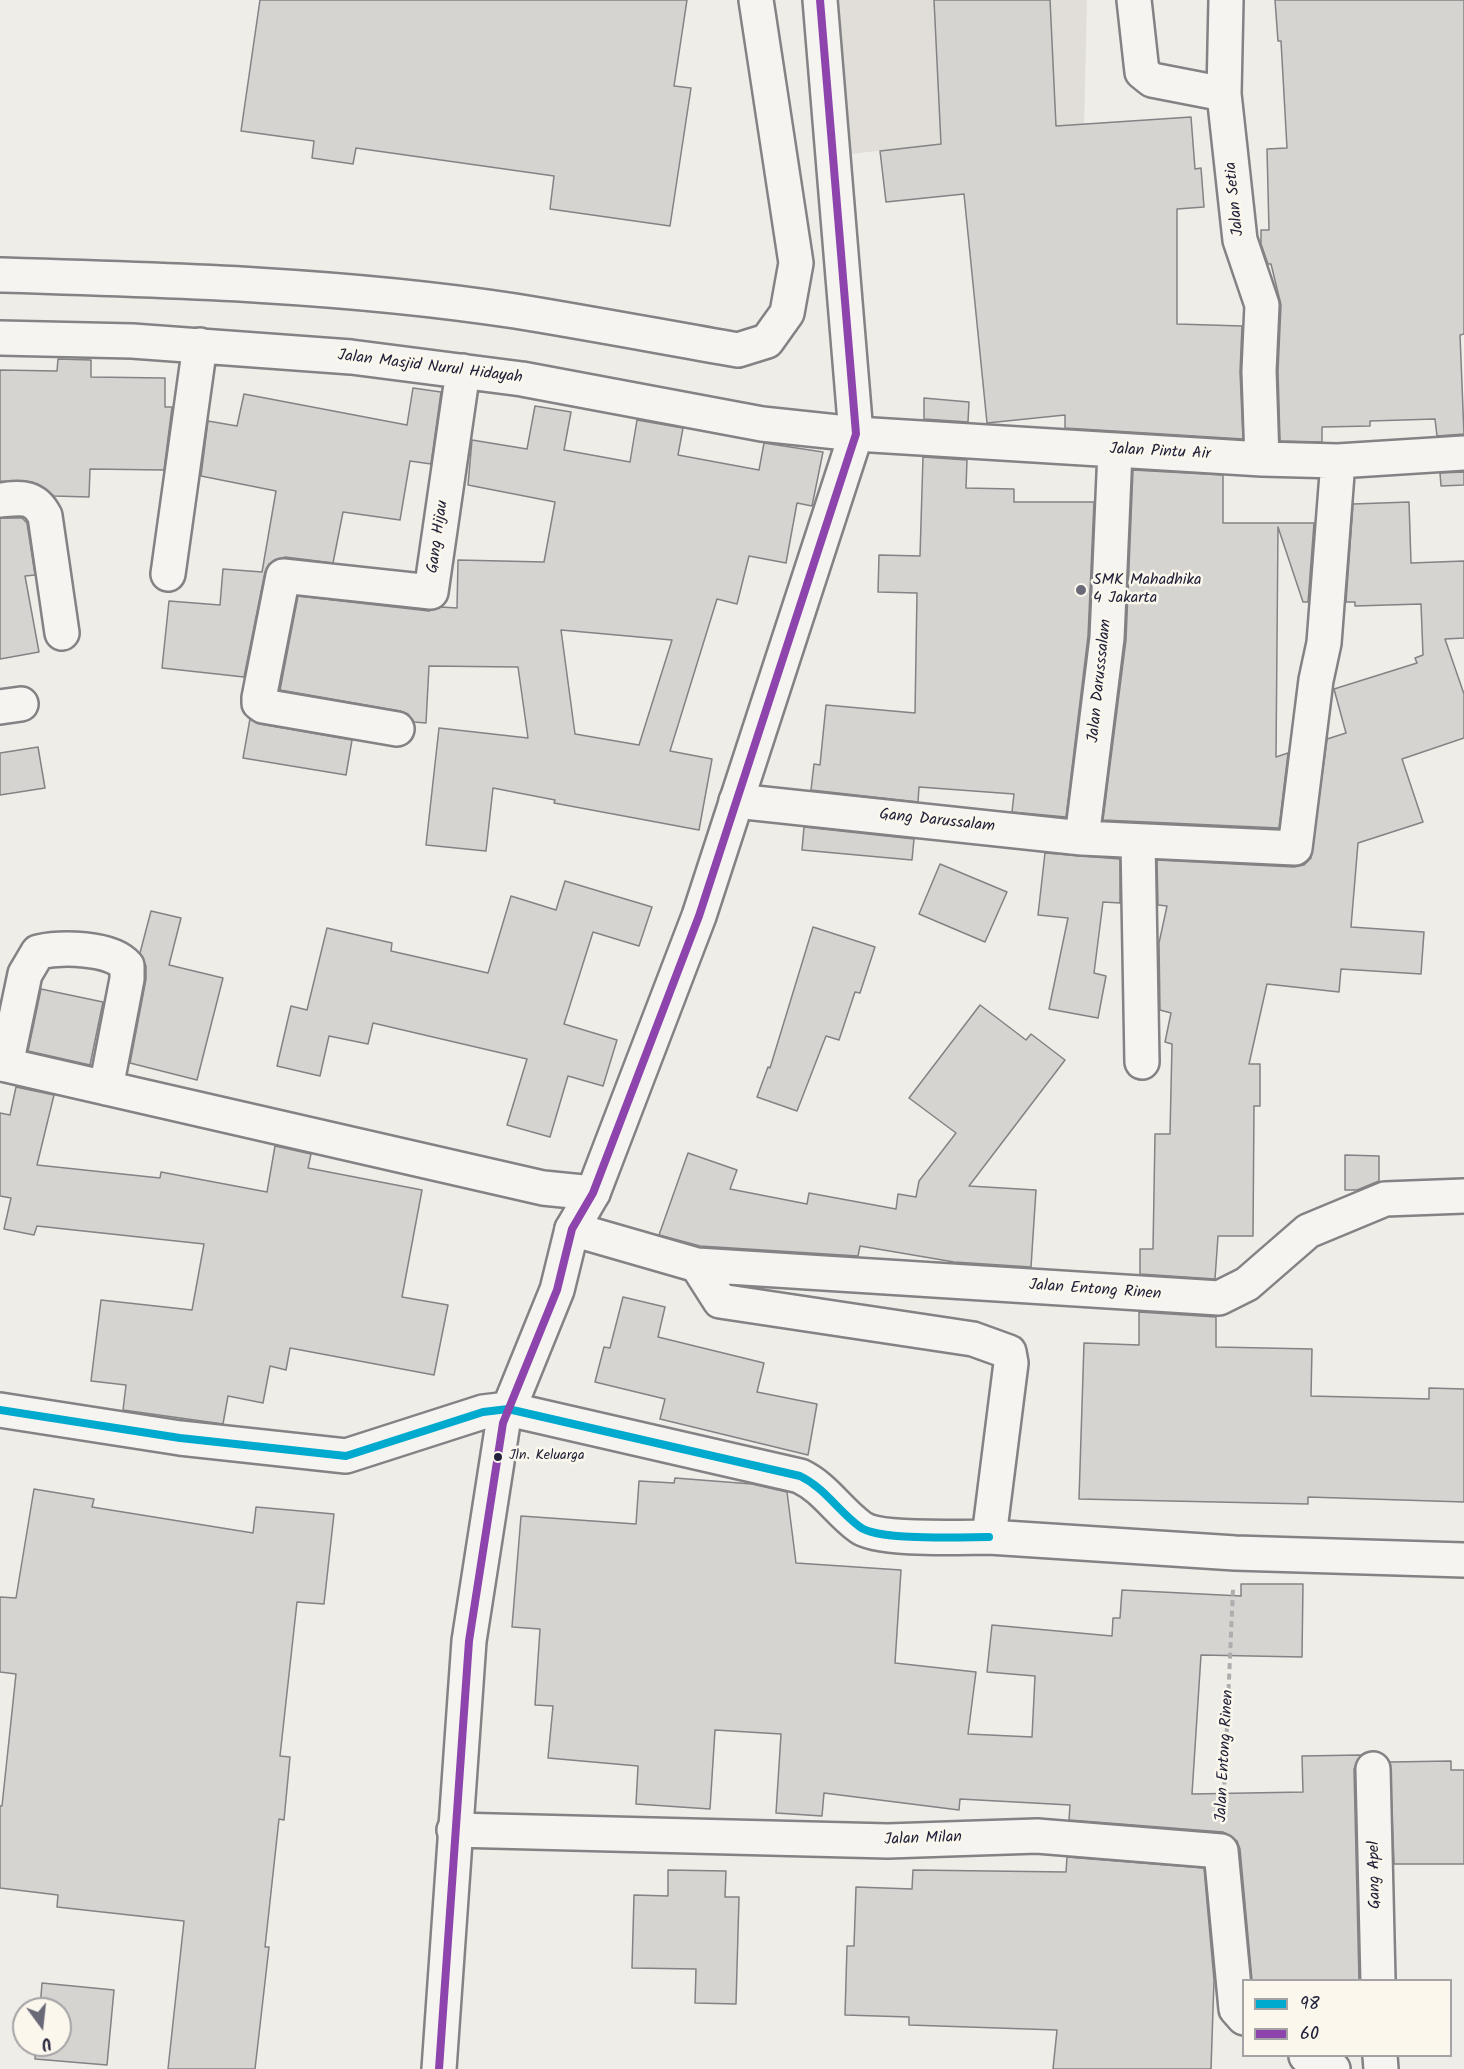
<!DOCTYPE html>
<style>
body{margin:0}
#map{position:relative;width:1464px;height:2069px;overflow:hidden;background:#efede8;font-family:Kalam,sans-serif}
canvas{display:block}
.legend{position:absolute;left:1242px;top:1979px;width:210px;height:78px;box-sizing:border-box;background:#fbf7ec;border:2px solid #a4a2a5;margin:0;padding:8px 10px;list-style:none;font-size:18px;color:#22223b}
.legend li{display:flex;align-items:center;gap:12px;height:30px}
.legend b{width:30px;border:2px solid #a4a2a5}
.north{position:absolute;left:12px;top:1997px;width:60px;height:60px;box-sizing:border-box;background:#fbf7ec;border:2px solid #a4a2a5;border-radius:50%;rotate:165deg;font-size:16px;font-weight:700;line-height:24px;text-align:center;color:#22223b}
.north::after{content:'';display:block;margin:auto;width:21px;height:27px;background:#6a6978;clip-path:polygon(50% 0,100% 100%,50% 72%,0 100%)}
</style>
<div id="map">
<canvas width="1464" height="2069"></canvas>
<ul class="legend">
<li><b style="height:8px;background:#00a9ce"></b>98</li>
<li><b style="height:8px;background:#8e44ad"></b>60</li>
</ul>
<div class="north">U</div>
</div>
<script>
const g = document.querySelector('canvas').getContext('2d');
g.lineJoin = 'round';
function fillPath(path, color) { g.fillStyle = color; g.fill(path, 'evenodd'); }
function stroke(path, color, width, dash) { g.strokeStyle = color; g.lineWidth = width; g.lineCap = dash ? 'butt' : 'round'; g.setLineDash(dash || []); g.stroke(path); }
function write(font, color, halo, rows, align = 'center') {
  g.font = font + ' Kalam,sans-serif'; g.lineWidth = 5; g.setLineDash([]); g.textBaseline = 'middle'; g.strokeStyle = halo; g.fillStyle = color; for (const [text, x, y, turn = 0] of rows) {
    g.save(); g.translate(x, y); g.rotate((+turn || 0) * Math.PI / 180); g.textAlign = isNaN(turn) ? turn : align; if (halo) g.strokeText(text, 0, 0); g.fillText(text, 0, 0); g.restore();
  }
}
fillPath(new Path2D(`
 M 832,0 L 1087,0 L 1084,127 L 851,154 Z`), '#e1ded9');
const building = new Path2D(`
 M 260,0 L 687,0 L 674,86 L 691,88 L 670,226 L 550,209 L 554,176 L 356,148 L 353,164 L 312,158 L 314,141 L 241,131 Z
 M 934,0 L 1050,0 L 1056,126 L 1191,117 L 1195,169 L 1201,168 L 1204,207 L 1177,209 L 1177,324 L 1242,326 L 1240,372 L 1243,439 L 1065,428 L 1065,415 L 987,423 L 964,194 L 886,202 L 880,151 L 941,144 Z
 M 1275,0 L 1464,0 L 1464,334 L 1460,335 L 1464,434 L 1437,436 L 1435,419 L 1370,421 L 1370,426 L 1322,427 L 1322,442 L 1280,441 L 1278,371 L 1281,305 L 1271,264 L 1268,264 L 1261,244 L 1261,230 L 1269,230 L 1267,149 L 1287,148 L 1281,41 L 1278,41 Z
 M 58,359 L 91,360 L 91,377 L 165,378 L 165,407 L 172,407 L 164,470 L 90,469 L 89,497 L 54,496 L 32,482 L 0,481 L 0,370 L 57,371 Z
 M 413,388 L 441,392 L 431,464 L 410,461 L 400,520 L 343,512 L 333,563 L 285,557 L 269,564 L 265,572 L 244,677 L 162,668 L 169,601 L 220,605 L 223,569 L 262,572 L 276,491 L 201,476 L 208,421 L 237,426 L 244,394 L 407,425 Z
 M 924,398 L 969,402 L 968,422 L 924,419 Z
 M 535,406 L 571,412 L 564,450 L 630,462 L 637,420 L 683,428 L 678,455 L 759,470 L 764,443 L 823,452 L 812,506 L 797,503 L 786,563 L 749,556 L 737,604 L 717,599 L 670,751 L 712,759 L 699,830 L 554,803 L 555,800 L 493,788 L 486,851 L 426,845 L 439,728 L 528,738 L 518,667 L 429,666 L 426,723 L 414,722 L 408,714 L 400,711 L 280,690 L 298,596 L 429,611 L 441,607 L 457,608 L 458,560 L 544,562 L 555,502 L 468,485 L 472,440 L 527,449 ZM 561,630 L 672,640 L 639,745 L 575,734 Z
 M 923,457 L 967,460 L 966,488 L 1014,489 L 1014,502 L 1094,502 L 1088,636 L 1066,817 L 1012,812 L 1014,794 L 919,787 L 918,802 L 811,790 L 814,764 L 820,765 L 826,705 L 915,713 L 917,593 L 878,592 L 879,555 L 920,556 Z
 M 1133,470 L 1223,475 L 1223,523 L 1314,523 L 1308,602 L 1303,602 L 1278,527 L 1276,757 L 1288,753 L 1279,828 L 1103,820 L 1126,640 Z
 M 1464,472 L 1464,485 L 1441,486 L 1440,473 Z
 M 1409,502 L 1411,563 L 1464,561 L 1464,638 L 1445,639 L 1464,694 L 1464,738 L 1402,759 L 1423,822 L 1358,843 L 1351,927 L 1424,932 L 1421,974 L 1341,969 L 1339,992 L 1267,984 L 1249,1064 L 1260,1064 L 1260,1106 L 1254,1106 L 1253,1236 L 1218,1236 L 1215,1279 L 1140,1274 L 1140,1249 L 1153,1249 L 1155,1134 L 1170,1134 L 1172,1044 L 1165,1042 L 1171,1013 L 1160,1010 L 1159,943 L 1167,906 L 1158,905 L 1157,860 L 1294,867 L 1304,865 L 1311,858 L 1327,739 L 1346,733 L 1334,689 L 1417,663 L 1415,658 L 1423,655 L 1421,604 L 1355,606 L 1355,602 L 1346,602 L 1353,504 Z
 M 0,518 L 22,518 L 27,523 L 35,575 L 25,576 L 39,652 L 0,659 Z
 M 250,719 L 260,724 L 352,740 L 346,775 L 243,758 Z
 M 38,747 L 45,788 L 0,795 L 0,753 Z
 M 804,827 L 914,839 L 912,860 L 802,850 Z
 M 1045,853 L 1120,859 L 1120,903 L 1103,902 L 1094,973 L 1106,976 L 1098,1018 L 1049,1009 L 1068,918 L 1038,915 Z
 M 940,864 L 1007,892 L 985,942 L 919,914 Z
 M 565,881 L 652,907 L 639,946 L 593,932 L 564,1024 L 617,1040 L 603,1086 L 568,1076 L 550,1137 L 507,1125 L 527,1059 L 373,1023 L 368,1044 L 329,1036 L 320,1076 L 277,1066 L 291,1006 L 307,1010 L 327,928 L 392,943 L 391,951 L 488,973 L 511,896 L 556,910 Z
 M 151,911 L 181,918 L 169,965 L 223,978 L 197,1080 L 130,1063 L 146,979 L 146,966 L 140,953 Z
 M 813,927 L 875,947 L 860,993 L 855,992 L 839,1040 L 826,1036 L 797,1111 L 757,1097 L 768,1067 L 770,1068 Z
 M 41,989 L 103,1002 L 90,1065 L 28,1051 Z
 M 980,1005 L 1026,1040 L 1031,1034 L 1065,1060 L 969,1186 L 1036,1190 L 1031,1267 L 954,1262 L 860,1246 L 858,1256 L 700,1246 L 659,1235 L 688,1153 L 737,1170 L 730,1189 L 807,1204 L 809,1193 L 896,1209 L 898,1194 L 916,1197 L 919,1181 L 956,1133 L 909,1098 Z
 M 16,1087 L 54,1095 L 37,1165 L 160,1178 L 161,1172 L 267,1192 L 275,1146 L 311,1154 L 308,1168 L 422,1190 L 402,1297 L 448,1305 L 434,1375 L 290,1348 L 286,1370 L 270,1366 L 263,1403 L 228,1396 L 223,1424 L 123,1410 L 126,1385 L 91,1381 L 101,1300 L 192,1310 L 204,1244 L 37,1226 L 34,1235 L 4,1229 L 11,1198 L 0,1196 L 0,1113 L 10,1115 Z
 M 1345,1155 L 1379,1156 L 1379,1181 L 1357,1190 L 1345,1190 Z
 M 623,1297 L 665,1307 L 658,1337 L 764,1363 L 757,1392 L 817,1404 L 808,1455 L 660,1419 L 665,1399 L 595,1382 L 604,1347 L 610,1348 Z
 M 1139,1312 L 1216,1317 L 1216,1347 L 1312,1349 L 1311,1396 L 1429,1399 L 1429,1388 L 1464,1389 L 1464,1502 L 1308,1497 L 1308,1504 L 1079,1499 L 1084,1343 L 1139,1345 Z
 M 675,1478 L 752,1484 L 787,1492 L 796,1563 L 901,1570 L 895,1663 L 976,1672 L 968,1734 L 1032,1737 L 1035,1676 L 987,1672 L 992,1625 L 1112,1636 L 1113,1618 L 1120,1618 L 1122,1590 L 1241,1596 L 1241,1584 L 1303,1584 L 1302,1657 L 1201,1655 L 1192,1794 L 1303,1792 L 1302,1756 L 1361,1755 L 1354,1769 L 1359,1980 L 1252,1980 L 1240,1849 L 1237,1841 L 1223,1832 L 1069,1820 L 1070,1805 L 960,1799 L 959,1810 L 824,1793 L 822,1816 L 776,1813 L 781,1734 L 715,1730 L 710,1809 L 636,1804 L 638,1766 L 548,1758 L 553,1706 L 535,1705 L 540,1629 L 512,1627 L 521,1516 L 636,1524 L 639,1481 L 674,1483 Z
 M 34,1489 L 94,1499 L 92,1507 L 253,1533 L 256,1507 L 334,1514 L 324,1604 L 297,1602 L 280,1756 L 290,1757 L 284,1820 L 279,1819 L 265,1947 L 269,1947 L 255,2069 L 168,2069 L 184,1921 L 57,1907 L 58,1895 L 0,1888 L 0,1806 L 2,1806 L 16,1674 L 0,1672 L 0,1597 L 16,1598 Z
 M 1451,1761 L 1451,1770 L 1464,1770 L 1464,1864 L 1394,1864 L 1390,1762 Z
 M 1067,1857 L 1204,1868 L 1214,1980 L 1211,2069 L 1053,2069 L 1057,2030 L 909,2025 L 909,2017 L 845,2015 L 847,1946 L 854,1946 L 856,1887 L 912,1889 L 913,1870 L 1066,1872 Z
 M 668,1870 L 726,1871 L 725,1897 L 739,1897 L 736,2004 L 695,2003 L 696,1969 L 632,1968 L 634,1895 L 668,1896 Z
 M 42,1983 L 114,1990 L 107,2065 L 35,2059 L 36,2045 L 60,2045 L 60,2009 L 40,2009 Z`);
fillPath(building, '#d6d4d1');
stroke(building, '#838284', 1.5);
const minor = new Path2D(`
 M 1134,0 L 1142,72 L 1152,80 L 1224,94 L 1240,240 L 1262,305 L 1259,371 L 1262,459
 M 1224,94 L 1226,0
 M 0,275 C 171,280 345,285 515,311 C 589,323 663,337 738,350 L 767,341 L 787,313 L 796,263 L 756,0
 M 0,338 L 132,341 L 351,357 L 522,379 L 762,424 L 856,434 L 1262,459 L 1338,461 L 1464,453
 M 0,500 C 21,498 34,495 45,516 L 62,633
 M 168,574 L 200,345
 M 0,707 L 21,704
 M 397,729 L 263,706 L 259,703 L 259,698 L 283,576 L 431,592 L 463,371
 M 736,801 L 1082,838 L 1295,848 L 1316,680 L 1324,643 L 1338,461
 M 1082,838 L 1107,638 L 1115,451
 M 1138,842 L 1142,1062
 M 106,1088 L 127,979 L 127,966 C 111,947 61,947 38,952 L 25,974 L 6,1065 L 543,1188 L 593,1193
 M 572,1229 L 697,1265 L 1219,1298 L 1247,1284 L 1308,1231 L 1385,1199 L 1464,1196
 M 697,1265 L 720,1301 L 973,1339 L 1009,1352 L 1011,1363 L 989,1537 L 1235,1553 L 1464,1560
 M 0,1410 L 180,1438 L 346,1456 L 483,1412 L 508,1409 L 800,1476 C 825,1488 838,1511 860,1527 C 878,1541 963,1537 989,1537
 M 1373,1769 L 1378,1980
 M 454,1830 L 888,1841 L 1037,1836 L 1221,1851 L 1236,2009 L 1244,2018
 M 1306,2056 L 1333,2069
 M 1380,2056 L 1381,2069`);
const tertiary = new Path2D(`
 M 439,2069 L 469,1641 L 503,1423 L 557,1290 L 572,1229 L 593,1193 L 699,916 L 856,434 L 820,0`);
stroke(minor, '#838284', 38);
stroke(tertiary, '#838284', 38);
stroke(new Path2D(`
 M 1223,1816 L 1233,1589`), '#afaeae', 4, [6, 4.5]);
stroke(minor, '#f5f4f0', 33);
stroke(tertiary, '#f5f4f0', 33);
stroke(new Path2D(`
 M 0,1410 L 180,1438 L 346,1456 L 483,1412 L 508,1409 L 800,1476 C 825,1488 838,1511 860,1527 C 878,1541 963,1537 989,1537`), '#00a9ce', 8);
stroke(new Path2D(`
 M 439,2069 L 469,1641 L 503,1423 L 557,1290 L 572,1229 L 593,1193 L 699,916 L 856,434 L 820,0`), '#8e44ad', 8);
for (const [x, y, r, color] of [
 [1081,590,6,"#6a6978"],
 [498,1457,5,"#22223b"]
]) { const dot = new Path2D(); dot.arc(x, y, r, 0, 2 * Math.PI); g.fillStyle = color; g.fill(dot); stroke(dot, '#fbf7ec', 2); }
write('14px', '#22223b', '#fbf7ec', [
 ["Jln. Keluarga",509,1457]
], 'left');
write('16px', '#22223b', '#fbf7ec', [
 ["Jalan Setia",1236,199,-96],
 ["Jalan Masjid Nurul Hidayah",430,368,7],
 ["Jalan Pintu Air",1160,453,3],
 ["Gang Hijau",439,537,-82],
 ["Jalan Darusssalam",1101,681,-84],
 ["Gang Darussalam",937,822,6],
 ["Jalan Entong Rinen",1095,1291,4],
 ["Jalan Entong Rinen",1226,1756,-87],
 ["Jalan Milan",923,1840,-2],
 ["Gang Apel",1376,1875,-91]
]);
write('16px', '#22223b', '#fbf7ec', [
 ["SMK Mahadhika",1093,581],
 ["4 Jakarta",1093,599]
], 'left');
</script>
